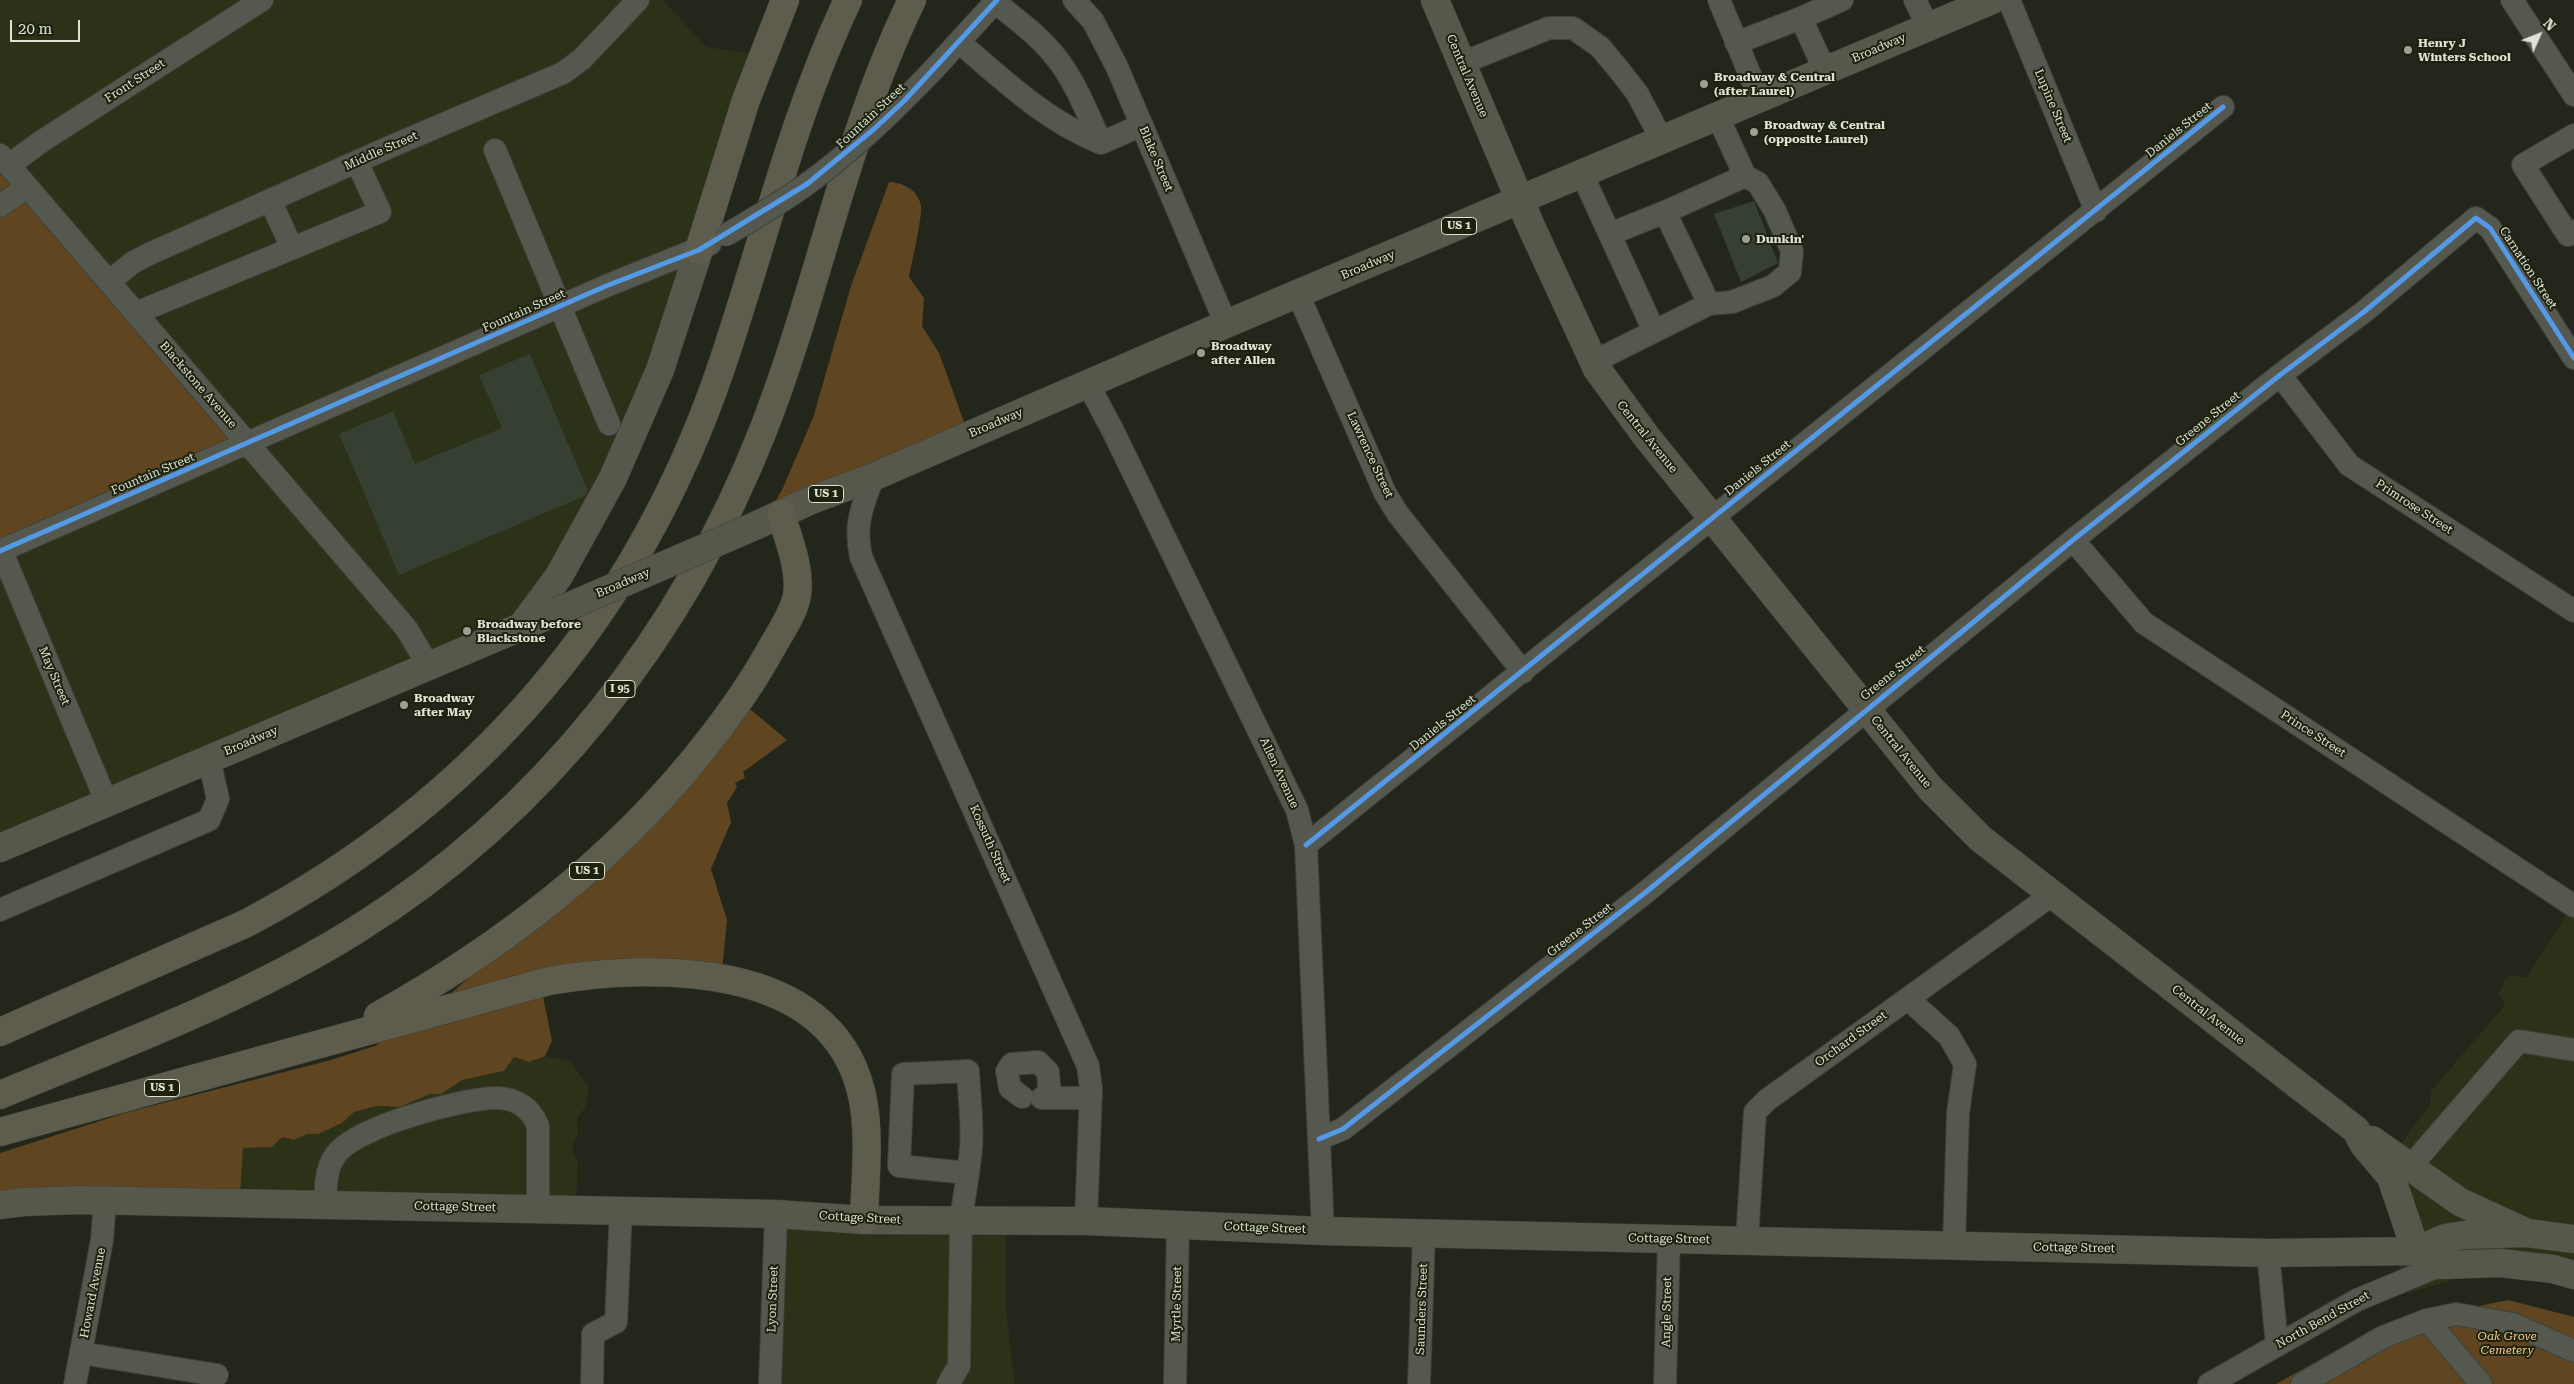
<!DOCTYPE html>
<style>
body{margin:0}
#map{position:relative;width:2574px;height:1384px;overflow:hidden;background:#23271b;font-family:"Roboto Serif",serif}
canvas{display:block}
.north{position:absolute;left:2514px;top:10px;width:50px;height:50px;-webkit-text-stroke:4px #1c220d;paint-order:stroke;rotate:46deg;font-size:14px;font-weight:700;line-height:20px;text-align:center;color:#dfe3d6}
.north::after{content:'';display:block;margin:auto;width:18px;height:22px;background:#dfe3d6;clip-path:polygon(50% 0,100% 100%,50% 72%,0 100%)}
.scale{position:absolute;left:10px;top:20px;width:70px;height:22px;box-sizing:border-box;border:2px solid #dfe3d6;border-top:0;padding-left:6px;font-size:15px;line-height:18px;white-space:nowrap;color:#dfe3d6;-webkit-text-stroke:4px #1c220d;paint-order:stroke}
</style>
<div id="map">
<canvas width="2574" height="1384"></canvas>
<div class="north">N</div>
<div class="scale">20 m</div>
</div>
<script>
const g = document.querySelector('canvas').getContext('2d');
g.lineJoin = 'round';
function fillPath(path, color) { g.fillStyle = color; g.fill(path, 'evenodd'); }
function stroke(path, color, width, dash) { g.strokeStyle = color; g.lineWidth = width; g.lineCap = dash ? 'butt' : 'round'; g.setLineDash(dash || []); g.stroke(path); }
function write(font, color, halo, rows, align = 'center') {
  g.font = font + ' "Roboto Serif",serif'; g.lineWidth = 4; g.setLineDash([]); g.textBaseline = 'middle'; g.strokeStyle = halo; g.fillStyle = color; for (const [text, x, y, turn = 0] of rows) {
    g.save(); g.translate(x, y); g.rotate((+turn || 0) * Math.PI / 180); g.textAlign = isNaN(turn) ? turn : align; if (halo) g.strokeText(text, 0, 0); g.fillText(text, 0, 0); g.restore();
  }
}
fillPath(new Path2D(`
 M 0,0 L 663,0 L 706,47 L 761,55 L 694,263 L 537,620 L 0,853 Z
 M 2568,912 L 2574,914 L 2574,1286 L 2481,1272 L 2397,1296 L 2382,1298 L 2405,1257 L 2390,1159 L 2430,1104 L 2431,1091 L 2505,1005 L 2499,994 L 2506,979 L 2513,975 L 2526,978 Z
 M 545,1056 L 571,1062 L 589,1087 L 585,1108 L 577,1118 L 578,1135 L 572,1147 L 578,1163 L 575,1220 L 239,1212 L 243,1148 L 272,1147 L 282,1137 L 294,1140 L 307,1134 L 318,1134 L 342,1123 L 354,1112 L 377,1106 L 400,1107 L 430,1094 L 441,1094 L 462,1080 L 504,1071 L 514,1057 L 529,1062 Z
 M 777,1227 L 1006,1231 L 1006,1311 L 1015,1384 L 768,1384 Z`), '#2b3218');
fillPath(new Path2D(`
 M 0,162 L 234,445 L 0,556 Z
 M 889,182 C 903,182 919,191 921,206 C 922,219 912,261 909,277 L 924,298 L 922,326 L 939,353 L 968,433 L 765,518 L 782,490 L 813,418 L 851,286 Z
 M 738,699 L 787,740 L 743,772 L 745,778 L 735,783 L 737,787 L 727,803 L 731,822 L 711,869 L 727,920 L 721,981 L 639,976 L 543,996 L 552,1041 L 545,1056 L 529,1062 L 514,1057 L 504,1071 L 462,1080 L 441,1094 L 430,1094 L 400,1107 L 377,1106 L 354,1112 L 342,1123 L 318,1134 L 307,1134 L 294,1140 L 282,1137 L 272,1147 L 243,1148 L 239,1212 L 0,1211 L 0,1153 L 128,1112 L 331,1060 L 375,1046 L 445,999 L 536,917 Z
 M 2508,1300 L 2574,1317 L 2574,1384 L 2276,1384 L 2378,1327 Z`), '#604521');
fillPath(new Path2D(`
 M 1754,201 L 1778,263 L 1741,282 L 1714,214 Z
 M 530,354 L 588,491 L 585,496 L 399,575 L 339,434 L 393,411 L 415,464 L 502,428 L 479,375 Z`), '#353f32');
const minor = new Path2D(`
 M 1074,0 L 1093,21 L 1117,67 L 1226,324
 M 1719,0 L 1760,99
 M 1915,0 L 1928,27
 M 2009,0 L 2096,211
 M 2512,0 L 2574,95
 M 995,2 C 1017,20 1041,37 1058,60 C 1077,85 1088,115 1101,143
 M 959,42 C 1003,80 1046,121 1101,143 L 1142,125
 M 1736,43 L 1801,18
 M 1462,63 L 1549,28 L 1573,28 L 1600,47 L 1620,71 L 1637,93 L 1662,140
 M 934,69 L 997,0
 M 1825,71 L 1801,18 L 1842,0
 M 2574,135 L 2523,165 L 2568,235 L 2574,231
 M 495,150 L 609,424
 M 0,155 L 406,628 L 421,653 L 426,667
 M 9,165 L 42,141 L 262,0
 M 1582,174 L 1654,331
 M 270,200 L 292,248
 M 0,206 L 27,187
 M 1665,212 L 1709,304
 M 1610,234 L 1665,212 L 1745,176
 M 109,282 L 132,263 L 149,254 L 392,146 L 563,73 L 582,59 L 638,0
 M 1298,294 L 1385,493 L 1398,514 L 1523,672
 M 136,313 L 380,212 L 357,162
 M 1593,362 L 1709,304 L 1732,302 L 1773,286 L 1790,272 L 1792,251 L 1775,211 L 1758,183 L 1745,176 L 1718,117
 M 2280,375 L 2349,465 L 2574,611
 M 1088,384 L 1113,431 L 1297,810 L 1306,845 L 1323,1231
 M 873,477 C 862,508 854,523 861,557 L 1088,1066 L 1091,1089 L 1086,1221
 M 2073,540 L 2144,623 L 2574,906
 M 1,550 L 107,803
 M 0,551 L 606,286 L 710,244
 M 1306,845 L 2223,107
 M 0,910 L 209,820 L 218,799 L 209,759
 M 1908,999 L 1949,1036 L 1965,1064 L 1958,1113 L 1954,1245
 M 1022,1097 L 1010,1088 L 1007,1071 L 1012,1064 L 1038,1062 L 1048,1072 L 1050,1097
 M 1042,1098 L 1091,1098
 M 1319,1139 L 1343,1129 L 1646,892 L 2073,540 L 2280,375 L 2365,311 L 2476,218 L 2490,228 L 2574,358
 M 2410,1167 L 2519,1041 L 2574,1050
 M 325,1205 C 326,1186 325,1165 339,1151 C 361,1126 463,1098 496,1098 C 516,1098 531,1108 538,1126 L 538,1209
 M 1747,1239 L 1755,1112 L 1767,1100 L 2053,894
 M 2268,1253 L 2277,1345
 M 2427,1320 L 2481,1384
 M 81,1353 L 217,1375
 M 75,1384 L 102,1240 L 105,1200
 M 592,1384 L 593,1334 L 616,1322 L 621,1210
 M 770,1384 L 776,1214
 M 948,1384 L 959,1366 L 961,1220 C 964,1196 969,1172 971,1148 C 973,1123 969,1096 968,1071 L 903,1074 L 899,1166 L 967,1173
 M 1175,1384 L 1178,1225
 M 1419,1384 L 1424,1233
 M 1665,1384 L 1669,1239
 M 2209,1384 L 2357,1300 L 2441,1265
 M 2302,1384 L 2383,1337 L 2427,1320 L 2456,1314 L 2513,1324 L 2574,1351`);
const major = new Path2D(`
 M 1435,0 L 1530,224 L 1597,369 L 1646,436 L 1930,788 L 1981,839 L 2356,1130 L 2364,1145 L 2391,1177 L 2416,1251 L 2441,1265 L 2500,1263 L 2553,1269 L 2574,1275
 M 755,526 L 809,501 L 873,477 L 1226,324 L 1992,0
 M 522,626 L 559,576 L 613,478 L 660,370 L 699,250
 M 0,848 L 556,612
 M 2372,1140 L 2460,1202 L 2523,1231
 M 0,1205 L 23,1202 L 80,1200 L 776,1214 L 864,1220 L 1086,1221 L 1323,1231 L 2268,1253 L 2416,1251 L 2445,1238 L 2464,1235 L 2527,1233 L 2574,1239`);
const highway = new Path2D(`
 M 699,250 L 746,100 L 785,0
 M 378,1016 C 498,949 606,867 693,761 C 720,728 746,693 767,656 C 776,639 795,612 797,595 C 801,568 788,539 781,514
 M 0,1032 L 247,923 C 477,801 637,614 721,368 C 763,245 792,117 848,0
 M 0,1095 C 120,1045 246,999 356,930 C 544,813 684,633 764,428 C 819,287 845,137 912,0
 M 0,1132 L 549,981 C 654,963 829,961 861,1091 C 871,1130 865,1180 864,1220`);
stroke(minor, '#3e4138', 24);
stroke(major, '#3e4138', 29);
stroke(highway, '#3e4138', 29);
stroke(minor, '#55584e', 22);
stroke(major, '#57574b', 28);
stroke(highway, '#5e5d4d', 28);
const minorBridge = new Path2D(`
 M 726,235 C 753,219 781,203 807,184 C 853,151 894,111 934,69`);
const majorBridge = new Path2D(`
 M 556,612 L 755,526`);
stroke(minorBridge, '#3e4138', 24, []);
stroke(majorBridge, '#3e4138', 29, []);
stroke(minorBridge, '#55584e', 22);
stroke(majorBridge, '#57574b', 28);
stroke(new Path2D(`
 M 0,551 L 606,286 L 699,250 L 807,184 L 874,129 L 904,101 L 997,0
 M 1306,845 L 2223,107
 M 1319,1139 L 1343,1129 L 1646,892 L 2073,540 L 2280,375 L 2365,311 L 2476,218 L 2490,228 L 2574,358`), '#5399e6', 5);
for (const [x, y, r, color] of [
 [2408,50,5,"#9da195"],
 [1704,84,5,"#9da195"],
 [1754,132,5,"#9da195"],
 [1746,239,5,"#9da195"],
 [1201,353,5,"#9da195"],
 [467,631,5,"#9da195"],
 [404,705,5,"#9da195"]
]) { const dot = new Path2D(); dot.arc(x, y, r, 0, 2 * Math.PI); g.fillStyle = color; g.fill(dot); stroke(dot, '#1c220d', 2); }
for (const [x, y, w] of [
 [1459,226,35],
 [826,494,35],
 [620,689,30],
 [587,871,35],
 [162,1088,35]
]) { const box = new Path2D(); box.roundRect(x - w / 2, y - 8.5, w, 17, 4); g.fillStyle = '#1c220d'; g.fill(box); stroke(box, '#dfe3d6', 1); }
write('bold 11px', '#dfe3d6', null, [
 ["US 1",1459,226],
 ["US 1",826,494],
 ["I 95",620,689],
 ["US 1",587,871],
 ["US 1",162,1088]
]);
write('bold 12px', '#dfe3d6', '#1c220d', [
 ["Henry J",2418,43],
 ["Winters School",2418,57],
 ["Broadway & Central",1714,77],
 ["(after Laurel)",1714,91],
 ["Broadway & Central",1764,125],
 ["(opposite Laurel)",1764,139],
 ["Dunkin'",1756,239],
 ["Broadway",1211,346],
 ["after Allen",1211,360],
 ["Broadway before",477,624],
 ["Blackstone",477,638],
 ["Broadway",414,698],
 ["after May",414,712]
], 'left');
write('12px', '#dfe3d6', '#1c220d', [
 ["Broadway",1879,48,-23],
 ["Central Avenue",1467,76,67],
 ["Front Street",135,81,-33],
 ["Lupine Street",2053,106,67],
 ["Fountain Street",871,116,-43],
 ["Daniels Street",2179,130,-39],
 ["Middle Street",381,151,-24],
 ["Blake Street",1156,159,67],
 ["Broadway",1368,265,-23],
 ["Carnation Street",2528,268,57],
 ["Fountain Street",524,311,-24],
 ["Blackstone Avenue",198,385,49],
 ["Greene Street",2208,419,-39],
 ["Broadway",996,423,-23],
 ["Central Avenue",1647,437,51],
 ["Lawrence Street",1370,455,65],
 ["Daniels Street",1758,468,-39],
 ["Fountain Street",153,474,-23],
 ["Primrose Street",2414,507,33],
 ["Broadway",623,583,-23],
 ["Greene Street",1893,673,-39],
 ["May Street",54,676,67],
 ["Daniels Street",1443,723,-39],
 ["Prince Street",2313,734,33],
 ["Broadway",251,741,-23],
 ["Central Avenue",1901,752,51],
 ["Allen Avenue",1279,773,65],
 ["Kossuth Street",990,844,66],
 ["Greene Street",1580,930,-38],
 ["Central Avenue",2208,1015,38],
 ["Orchard Street",1851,1039,-36],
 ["Cottage Street",455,1207,1],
 ["Cottage Street",860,1218,3],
 ["Cottage Street",1265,1228,2],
 ["Cottage Street",1669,1239,1],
 ["Cottage Street",2074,1248,1],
 ["Howard Avenue",93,1293,-79],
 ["Lyon Street",773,1299,-88],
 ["Myrtle Street",1177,1304,-89],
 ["Saunders Street",1422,1309,-88],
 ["Angle Street",1667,1312,-89],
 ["North Bend Street",2323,1320,-29]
]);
write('italic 12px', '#f8cb95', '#1c220d', [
 ["Oak Grove",2507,1336],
 ["Cemetery",2507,1350]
]);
</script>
